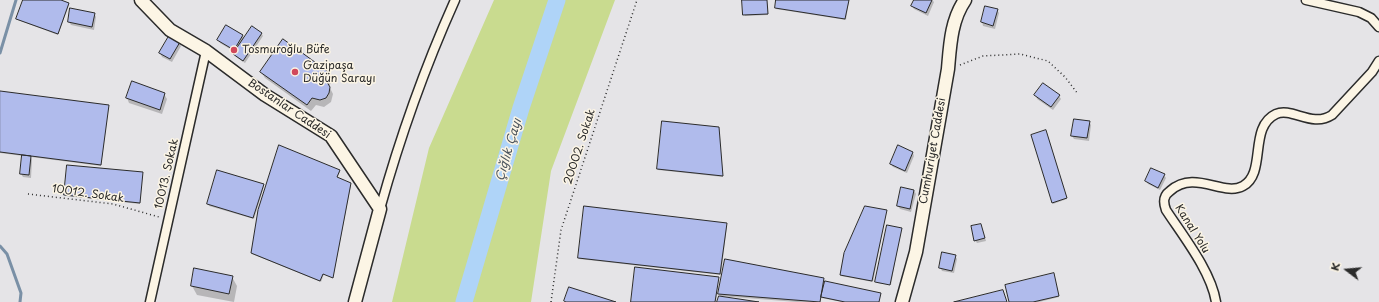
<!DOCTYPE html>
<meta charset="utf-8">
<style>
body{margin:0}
#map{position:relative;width:1379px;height:302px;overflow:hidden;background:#e5e4e7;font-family:"Playpen Sans",sans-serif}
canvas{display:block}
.north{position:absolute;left:1327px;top:250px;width:40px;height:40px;-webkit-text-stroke:3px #fcf5e5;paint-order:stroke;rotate:286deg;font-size:11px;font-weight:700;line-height:16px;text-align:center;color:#2b2b2b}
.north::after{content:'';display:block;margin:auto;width:14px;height:18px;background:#2b2b2b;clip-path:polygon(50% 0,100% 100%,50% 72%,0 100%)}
</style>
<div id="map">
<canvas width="1379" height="302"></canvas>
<div class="north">K</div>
</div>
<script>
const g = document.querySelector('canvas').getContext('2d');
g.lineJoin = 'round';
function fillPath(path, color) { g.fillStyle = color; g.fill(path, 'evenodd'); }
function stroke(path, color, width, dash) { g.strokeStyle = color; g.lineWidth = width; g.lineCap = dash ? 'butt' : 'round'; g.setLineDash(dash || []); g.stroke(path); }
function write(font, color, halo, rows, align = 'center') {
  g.font = font + ' "Playpen Sans",sans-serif'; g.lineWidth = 3; g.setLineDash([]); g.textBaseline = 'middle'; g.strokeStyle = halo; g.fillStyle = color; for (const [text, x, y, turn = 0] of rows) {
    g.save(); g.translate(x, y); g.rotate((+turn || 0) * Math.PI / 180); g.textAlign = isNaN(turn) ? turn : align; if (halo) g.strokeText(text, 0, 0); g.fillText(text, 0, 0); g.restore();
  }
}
fillPath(new Path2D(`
 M 494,0 L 615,0 L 551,171 L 531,302 L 392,302 L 429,148 Z`), '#c9db8f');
fillPath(new Path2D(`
 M 24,0 L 58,0 L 69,4 L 69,5 L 58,35 L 18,20 L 17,19 Z
 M 743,0 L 767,0 L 768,15 L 745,16 Z
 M 777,0 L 849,0 L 846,20 L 776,9 Z
 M 915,0 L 932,0 L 934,2 L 928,16 L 914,9 L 912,6 Z
 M 986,7 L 997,10 L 999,13 L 995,29 L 983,26 L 982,22 Z
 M 71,9 L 94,13 L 96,17 L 94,30 L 71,25 L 69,22 Z
 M 226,26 L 243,36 L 245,39 L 261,33 L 263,36 L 245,63 L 236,57 L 234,54 L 235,52 L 220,43 L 218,40 Z
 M 179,43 L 181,46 L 172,62 L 162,57 L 160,53 Z
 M 261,72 L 329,73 L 333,80 L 329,86 L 333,94 L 331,102 L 324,107 L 316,105 L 311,111 L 265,78 Z
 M 0,92 L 108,106 L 101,166 L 31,157 L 32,160 L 31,178 L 23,177 L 21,174 L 23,156 L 0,153 Z
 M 164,94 L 167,99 L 162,114 L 129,103 L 127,98 Z
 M 1036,95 L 1059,96 L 1061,99 L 1053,110 L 1037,99 Z
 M 1089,122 L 1091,125 L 1089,141 L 1074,139 L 1072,136 Z
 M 718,128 L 723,177 L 658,170 L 658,169 Z
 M 1047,133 L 1067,199 L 1053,204 L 1053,203 Z
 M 899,147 L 913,153 L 914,156 L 907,173 L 893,167 L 891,164 Z
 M 218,171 L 263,184 L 264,186 L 254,219 L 209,206 L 208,204 Z
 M 339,171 L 340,172 L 337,178 L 351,185 L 333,278 L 324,274 L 321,282 L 252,254 L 252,252 Z
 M 142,173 L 140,204 L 66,196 L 65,195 Z
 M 1164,175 L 1166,178 L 1160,190 L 1148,184 L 1146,181 Z
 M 914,190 L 916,194 L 911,212 L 900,209 L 898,206 Z
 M 886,211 L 873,282 L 841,276 L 841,274 Z
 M 727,225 L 721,275 L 579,259 L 579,257 Z
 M 981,225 L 986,241 L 977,243 L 975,240 Z
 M 901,228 L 891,285 L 877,283 L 876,282 Z
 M 955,256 L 957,259 L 954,273 L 942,271 L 940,267 Z
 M 725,260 L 824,279 L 824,282 L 880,294 L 879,302 L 842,302 L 821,298 L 820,302 L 797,302 L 720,296 L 719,294 Z
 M 195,269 L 232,277 L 237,286 L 234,302 L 197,295 L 192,286 Z
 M 1054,276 L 1059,297 L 1039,302 L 1010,302 Z
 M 718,278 L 716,302 L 632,302 Z`), '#0003');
stroke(new Path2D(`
 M 0,53 L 16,0
 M 0,246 L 7,254 L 21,293 L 20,302`), '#7a90a6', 3);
stroke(new Path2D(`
 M 464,302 L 521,108 L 557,0`), '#afd4f8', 17);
const building = new Path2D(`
 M 23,0 L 61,0 L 69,3 L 58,34 L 16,19 Z
 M 742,0 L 767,0 L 768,14 L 743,15 Z
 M 776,0 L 849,0 L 845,19 L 775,8 Z
 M 914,0 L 932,0 L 926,13 L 911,6 Z
 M 985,6 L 998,9 L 993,26 L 981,22 Z
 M 70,8 L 95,13 L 92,27 L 68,22 Z
 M 226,25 L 243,35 L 234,50 L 217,40 Z
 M 252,26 L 262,33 L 243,61 L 233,54 Z
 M 169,36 L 180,42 L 170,59 L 159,53 Z
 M 283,39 L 330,73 L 325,79 L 330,87 L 329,93 L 326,98 L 320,100 L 312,98 L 307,105 L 260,72 Z
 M 132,81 L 165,93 L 160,110 L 126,98 Z
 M 1043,83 L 1060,95 L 1051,107 L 1034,95 Z
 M 0,91 L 109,105 L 101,165 L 0,152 Z
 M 1074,119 L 1090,121 L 1087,138 L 1071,136 Z
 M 662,121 L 719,127 L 723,176 L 657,169 Z
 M 1046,130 L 1067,198 L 1052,203 L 1031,135 Z
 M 279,145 L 340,170 L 337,177 L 351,183 L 333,278 L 323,274 L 320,281 L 251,253 L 258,210 Z
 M 898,145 L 913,152 L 905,171 L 890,164 Z
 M 22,155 L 31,156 L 29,175 L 20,174 Z
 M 67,165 L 143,172 L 140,203 L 64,195 Z
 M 1151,168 L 1165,174 L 1158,188 L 1145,181 Z
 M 217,170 L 264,184 L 253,218 L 207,204 Z
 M 901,187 L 914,190 L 910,209 L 897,206 Z
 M 584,206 L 727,223 L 720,274 L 578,258 Z
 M 865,206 L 887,210 L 872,281 L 840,275 L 844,253 Z
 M 981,224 L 985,238 L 974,241 L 971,226 Z
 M 887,225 L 902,228 L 890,285 L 875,282 Z
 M 942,252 L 956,255 L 952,271 L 939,268 Z
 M 725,259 L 824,278 L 820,302 L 718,294 Z
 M 635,267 L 719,277 L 715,302 L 631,302 Z
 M 194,268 L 233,276 L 229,294 L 191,286 Z
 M 1054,273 L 1059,296 L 1033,302 L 1009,302 L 1005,285 Z
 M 825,281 L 881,293 L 879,302 L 845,302 L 821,297 Z
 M 569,287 L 616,302 L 566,302 L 564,301 Z
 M 1003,290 L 1007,302 L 954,302 Z
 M 719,296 L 759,302 L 717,302 Z`);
fillPath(building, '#b0bbec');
stroke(building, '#2b2b2b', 1);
const street = new Path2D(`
 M 1306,0 L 1359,12 L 1371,18 L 1379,27
 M 380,209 C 400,137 424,69 455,0
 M 150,302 L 206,51
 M 1216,302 C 1211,271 1183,236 1166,210 C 1163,202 1163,196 1170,191 C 1195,169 1223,197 1243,186 C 1267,173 1248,127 1276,114 C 1292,107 1312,128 1332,115 L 1372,72 L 1379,61`);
const secondary = new Path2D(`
 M 141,0 L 170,30 L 206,51 L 265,95 L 331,136 L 380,209 L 355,302
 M 902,302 L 916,252 L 948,69 C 950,46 951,20 965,0`);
stroke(street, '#2b2b2b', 11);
stroke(secondary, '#2b2b2b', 15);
stroke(new Path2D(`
 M 960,65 L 983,56 L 1020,54 L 1048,61 L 1065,77 L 1078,94
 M 28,194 L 113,204 L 159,217
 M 551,302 L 561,230 L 637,0`), '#2b2b2b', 1.5, [1, 3]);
stroke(street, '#fcf5e5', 8);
stroke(secondary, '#fcf5e5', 12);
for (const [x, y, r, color] of [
 [234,50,4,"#d1495b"],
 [295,72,4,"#d1495b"]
]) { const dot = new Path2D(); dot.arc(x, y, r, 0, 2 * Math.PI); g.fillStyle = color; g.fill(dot); stroke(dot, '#fcf5e5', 1.5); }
write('11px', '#2b2b2b', '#fcf5e5', [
 ["Tosmuroğlu Büfe",242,50],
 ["Gazipaşa",303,66],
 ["Düğün Sarayı",303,79]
], 'left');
write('11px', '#2b2b2b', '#fcf5e5', [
 ["Bostanlar Caddesi",289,109,34],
 ["20002. Sokak",580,147,-72],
 ["Cumhuriyet Caddesi",933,151,-80],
 ["10013. Sokak",167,174,-77],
 ["10012. Sokak",88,194,8],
 ["Kanal Yolu",1192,229,58]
]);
write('italic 12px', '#4c555e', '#fcf5e5', [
 ["Çığlık Çayı",509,150,-74]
]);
</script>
